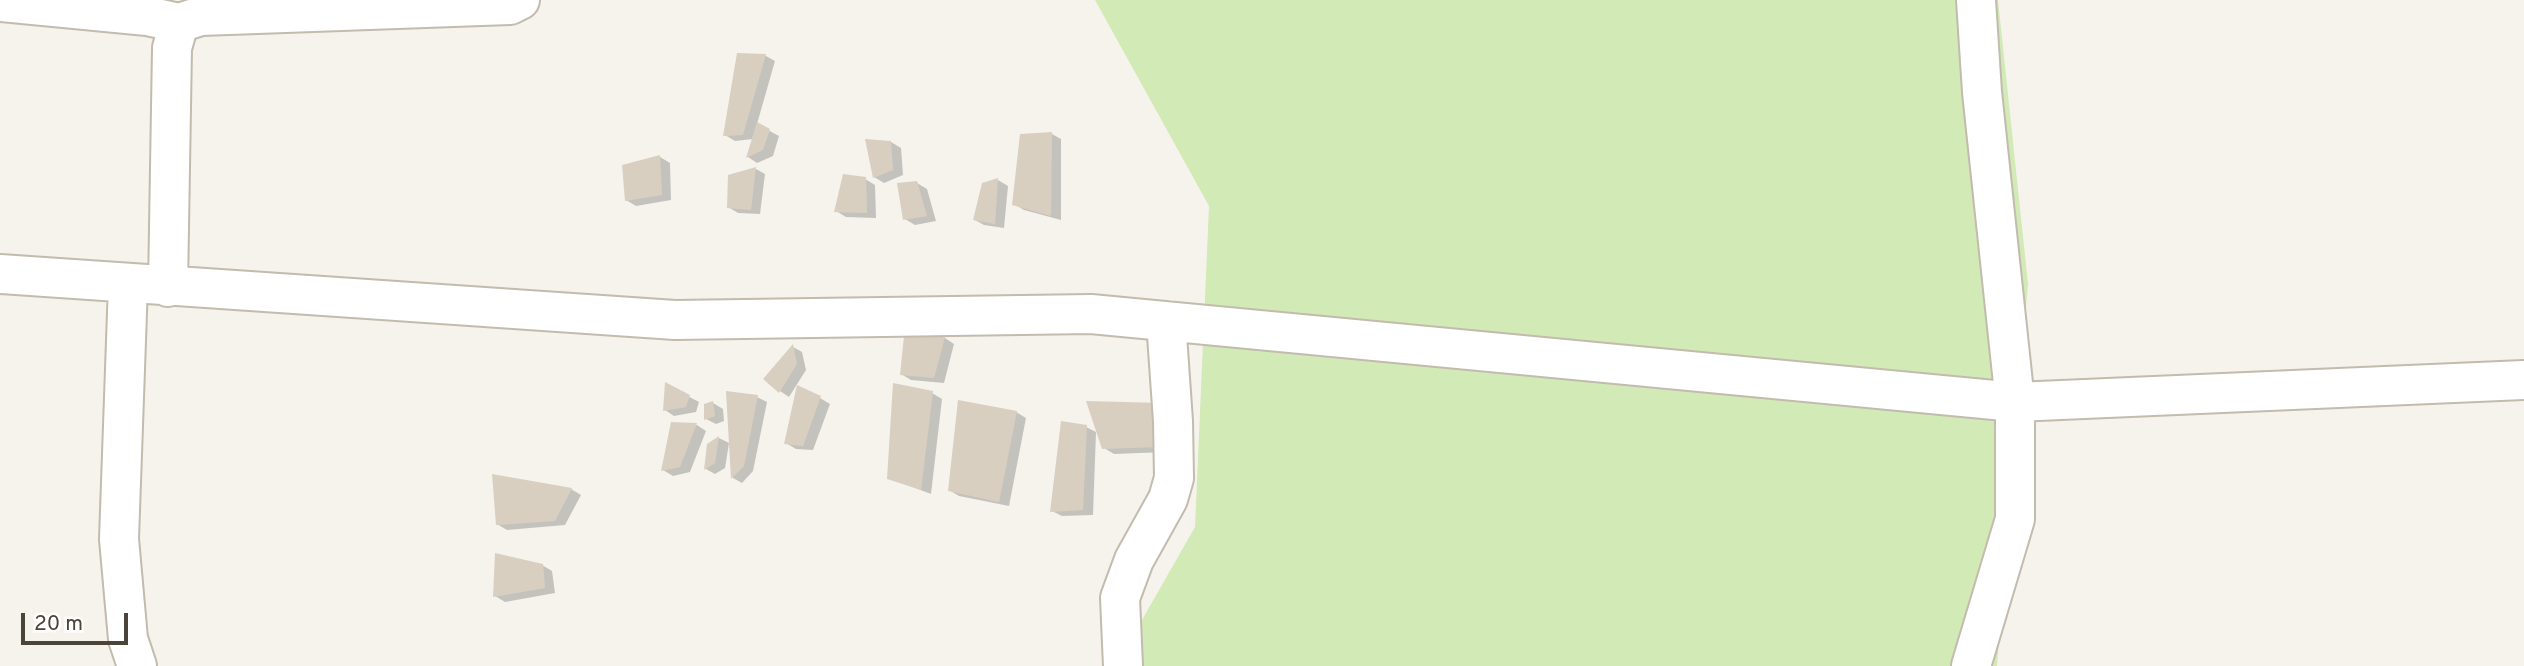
<!DOCTYPE html>
<style>
body{margin:0}
#map{position:relative;width:2524px;height:666px;overflow:hidden;background:#f6f3ec;font-family:Overpass,sans-serif}
canvas{display:block}
.scale{position:absolute;left:21px;top:613px;width:107px;height:32px;box-sizing:border-box;border:4px solid #4b4439;border-top:0;padding-left:9px;font-size:21px;line-height:24px;white-space:nowrap;color:#4b4439;-webkit-text-stroke:5px #fff;paint-order:stroke}
</style>
<div id="map">
<canvas width="2524" height="666"></canvas>
<div class="scale">20 m</div>
</div>
<script>
const g = document.querySelector('canvas').getContext('2d');
g.lineJoin = 'round';
function fillPath(path, color) { g.fillStyle = color; g.fill(path, 'evenodd'); }
function stroke(path, color, width, dash) { g.strokeStyle = color; g.lineWidth = width; g.lineCap = dash ? 'butt' : 'round'; g.setLineDash(dash || []); g.stroke(path); }
fillPath(new Path2D(`
 M 1095,0 L 1998,0 L 2028,284 L 1997,666 L 1122,666 L 1122,655 L 1195,527 L 1209,206 Z`), '#d2eab5');
fillPath(new Path2D(`
 M 738,55 L 766,56 L 775,61 L 757,124 L 779,136 L 773,156 L 757,163 L 748,157 L 753,139 L 735,141 L 725,135 Z
 M 1052,134 L 1061,139 L 1061,220 L 1024,210 L 1014,204 Z
 M 891,142 L 901,148 L 903,175 L 884,183 L 874,177 Z
 M 660,157 L 670,163 L 671,200 L 636,206 L 626,200 L 624,166 Z
 M 756,169 L 765,174 L 760,214 L 738,213 L 728,207 L 730,176 Z
 M 865,179 L 875,185 L 876,218 L 846,217 L 836,211 Z
 M 998,180 L 1008,186 L 1004,228 L 984,225 L 975,220 L 984,184 Z
 M 917,183 L 927,189 L 936,221 L 915,225 L 905,219 Z
 M 905,338 L 945,338 L 954,344 L 944,383 L 911,380 L 901,374 Z
 M 793,347 L 802,352 L 806,370 L 789,397 L 780,391 Z
 M 667,385 L 699,402 L 696,412 L 674,416 L 665,410 Z
 M 728,393 L 757,397 L 767,402 L 753,471 L 742,483 L 733,478 Z
 M 932,393 L 942,399 L 931,494 L 889,478 Z
 M 820,398 L 830,404 L 813,450 L 796,449 L 786,443 Z
 M 713,403 L 723,409 L 724,421 L 716,424 L 706,419 Z
 M 1088,403 L 1166,452 L 1114,454 L 1104,448 Z
 M 1016,412 L 1026,418 L 1009,506 L 959,496 L 949,490 Z
 M 672,424 L 697,425 L 706,431 L 690,472 L 673,476 L 663,470 Z
 M 1086,427 L 1096,432 L 1093,515 L 1062,516 L 1052,511 Z
 M 719,438 L 729,443 L 725,468 L 715,474 L 706,469 L 709,445 Z
 M 571,489 L 581,495 L 565,525 L 507,530 L 497,524 Z
 M 542,565 L 552,571 L 555,593 L 505,602 L 495,596 Z`), '#0003');
fillPath(new Path2D(`
 M 737,53 L 766,54 L 743,135 L 723,136 Z
 M 757,122 L 770,129 L 763,150 L 746,158 Z
 M 1052,132 L 1051,216 L 1012,205 L 1020,134 Z
 M 865,139 L 891,141 L 893,170 L 873,178 Z
 M 660,155 L 662,195 L 625,201 L 622,165 Z
 M 756,167 L 751,210 L 727,208 L 728,175 Z
 M 843,174 L 866,177 L 867,213 L 834,212 Z
 M 998,178 L 995,224 L 973,220 L 982,183 Z
 M 917,181 L 927,216 L 903,220 L 897,183 Z
 M 904,336 L 945,337 L 934,378 L 900,375 Z
 M 793,344 L 797,364 L 779,393 L 763,379 Z
 M 665,382 L 690,395 L 686,407 L 663,411 Z
 M 893,383 L 933,391 L 921,490 L 887,479 Z
 M 797,385 L 821,396 L 803,446 L 784,444 Z
 M 726,391 L 758,395 L 744,466 L 731,479 Z
 M 958,400 L 1017,411 L 999,502 L 948,491 Z
 M 713,401 L 715,416 L 704,420 L 704,404 Z
 M 1086,401 L 1163,403 L 1157,447 L 1102,449 Z
 M 1061,421 L 1087,425 L 1083,510 L 1050,512 Z
 M 671,422 L 697,423 L 680,467 L 661,471 Z
 M 719,436 L 715,463 L 704,470 L 707,444 Z
 M 492,474 L 572,488 L 555,521 L 496,525 Z
 M 495,553 L 543,564 L 545,588 L 493,597 Z`), '#d8cfc1');
const minor = new Path2D(`
 M 0,2 L 147,16 L 179,23
 M 0,274 L 675,320 L 1091,314 L 2015,402 L 2524,380
 M 128,284 L 119,539 L 128,639 L 137,666
 M 168,287 L 172,48 L 179,23 L 201,16 L 510,5 L 520,0
 M 1123,666 L 1120,598 L 1134,560 L 1168,499 L 1174,478 L 1173,421 L 1166,321
 M 1971,666 L 2015,519 L 2015,402 L 1982,92 L 1976,0`);
stroke(minor, '#c2bbae', 42);
stroke(minor, '#fff', 38);
</script>
